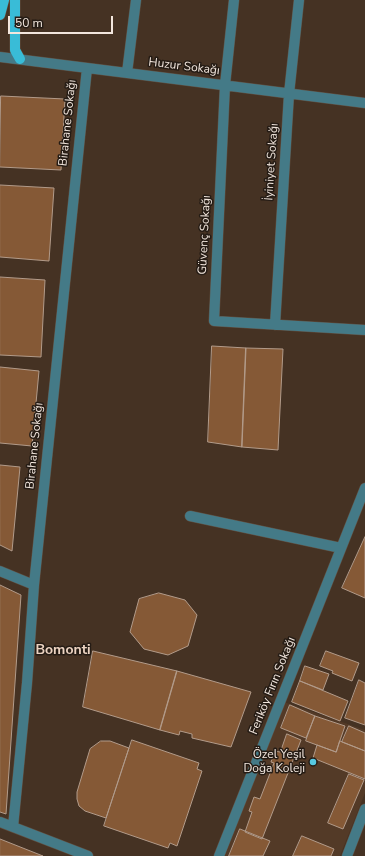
<!DOCTYPE html>
<meta charset="utf-8">
<style>
body{margin:0}
#map{position:relative;width:365px;height:856px;overflow:hidden;background:#453223;font-family:"Nunito Sans",sans-serif}
canvas{display:block}
.scale{position:absolute;left:8px;top:16px;width:105px;height:18px;box-sizing:border-box;border:2px solid #f3e7de;border-top:0;padding-left:5px;font-size:12px;line-height:14px;white-space:nowrap;color:#f3e7de;-webkit-text-stroke:3px #251c15;paint-order:stroke}
</style>
<div id="map">
<canvas width="365" height="856"></canvas>
<div class="scale">50 m</div>
</div>
<script>
const g = document.querySelector('canvas').getContext('2d');
g.lineJoin = 'round';
function fillPath(path, color) { g.fillStyle = color; g.fill(path, 'evenodd'); }
function stroke(path, color, width, dash) { g.strokeStyle = color; g.lineWidth = width; g.lineCap = dash ? 'butt' : 'round'; g.setLineDash(dash || []); g.stroke(path); }
function write(font, color, halo, rows, align = 'center') {
  g.font = font + ' "Nunito Sans",sans-serif'; g.lineWidth = 3; g.setLineDash([]); g.textBaseline = 'middle'; g.strokeStyle = halo; g.fillStyle = color; for (const [text, x, y, turn = 0] of rows) {
    g.save(); g.translate(x, y); g.rotate((+turn || 0) * Math.PI / 180); g.textAlign = isNaN(turn) ? turn : align; if (halo) g.strokeText(text, 0, 0); g.fillText(text, 0, 0); g.restore();
  }
}
fillPath(new Path2D(`
 M 284,702 L 365,730 L 365,793 L 340,856 L 225,856 Z`), '#533a27');
const building = new Path2D(`
 M 1,96 L 65,99 L 61,170 L 0,167 Z
 M 0,185 L 54,188 L 49,261 L 0,257 Z
 M 0,277 L 45,280 L 41,357 L 0,355 Z
 M 212,346 L 246,348 L 242,447 L 208,442 Z
 M 246,348 L 283,349 L 278,450 L 242,447 Z
 M 0,367 L 39,371 L 32,446 L 0,443 Z
 M 0,465 L 20,467 L 12,551 L 0,545 Z
 M 365,537 L 365,598 L 342,588 Z
 M 0,585 L 21,595 L 6,814 L 0,812 Z
 M 159,593 L 185,600 L 197,615 L 188,646 L 168,655 L 144,649 L 130,632 L 139,599 Z
 M 93,651 L 177,671 L 160,730 L 83,707 Z
 M 326,651 L 359,663 L 352,681 L 332,673 L 333,671 L 320,666 Z
 M 305,666 L 329,674 L 323,690 L 300,681 Z
 M 177,671 L 251,692 L 231,747 L 192,738 L 192,734 L 180,731 L 179,735 L 160,730 Z
 M 359,680 L 365,683 L 365,725 L 345,718 Z
 M 300,681 L 348,701 L 340,721 L 292,702 Z
 M 290,705 L 315,716 L 306,738 L 281,728 Z
 M 315,716 L 345,726 L 336,752 L 306,741 Z
 M 349,726 L 365,733 L 365,751 L 342,742 Z
 M 287,734 L 301,740 L 262,839 L 245,832 L 252,812 L 249,811 L 254,797 L 260,799 L 274,763 L 271,762 L 275,751 L 280,752 Z
 M 132,740 L 199,763 L 197,769 L 202,771 L 177,846 L 170,843 L 168,848 L 104,826 Z
 M 101,741 L 110,741 L 129,748 L 106,818 L 85,811 L 79,806 L 77,799 L 77,792 L 90,749 Z
 M 340,741 L 365,751 L 365,779 L 313,758 L 317,745 L 336,752 Z
 M 349,774 L 364,780 L 343,829 L 328,823 Z
 M 240,829 L 270,841 L 263,856 L 229,856 Z
 M 302,836 L 334,849 L 331,856 L 293,856 Z
 M 0,839 L 43,856 L 0,856 Z`);
fillPath(building, '#855936');
stroke(building, '#b29b8a', 1);
const minor = new Path2D(`
 M 234,0 L 225,85 L 214,321 L 365,330
 M 0,57 L 365,103
 M 127,73 L 136,0
 M 275,325 L 289,94 L 299,0
 M 190,516 L 341,548
 M 0,571 L 34,585
 M 0,822 L 88,856
 M 13,827 L 27,683 L 34,585 L 87,68
 M 219,856 L 365,488
 M 347,856 L 365,809`);
const major = new Path2D(`
 M 15,0 L 15,50 L 20,59
 M 0,15 L 4,0`);
stroke(minor, '#614f41', 11);
stroke(major, '#614f41', 11);
stroke(minor, '#447a87', 10);
stroke(major, '#39bcd7', 10);
for (const [x, y, r, color] of [
 [313,762,4,"#57c9e2"]
]) { const dot = new Path2D(); dot.arc(x, y, r, 0, 2 * Math.PI); g.fillStyle = color; g.fill(dot); stroke(dot, '#251c15', 1.5); }
write('12px', '#f3e7de', '#251c15', [
 ["Huzur Sokağı",184,67,7],
 ["Birahane Sokağı",68,123,-84],
 ["İyiniyet Sokağı",272,162,-86],
 ["Güvenç Sokağı",205,235,-87],
 ["Birahane Sokağı",35,446,-84],
 ["Feriköy Fırın Sokağı",273,686,-68]
]);
write('12px', '#f3e7de', '#251c15', [
 ["Özel Yeşil",305,755],
 ["Doğa Koleji",305,769]
], 'right');
write('bold 14px', '#ecd3c1', '#251c15', [
 ["Bomonti",63,651]
]);
</script>
